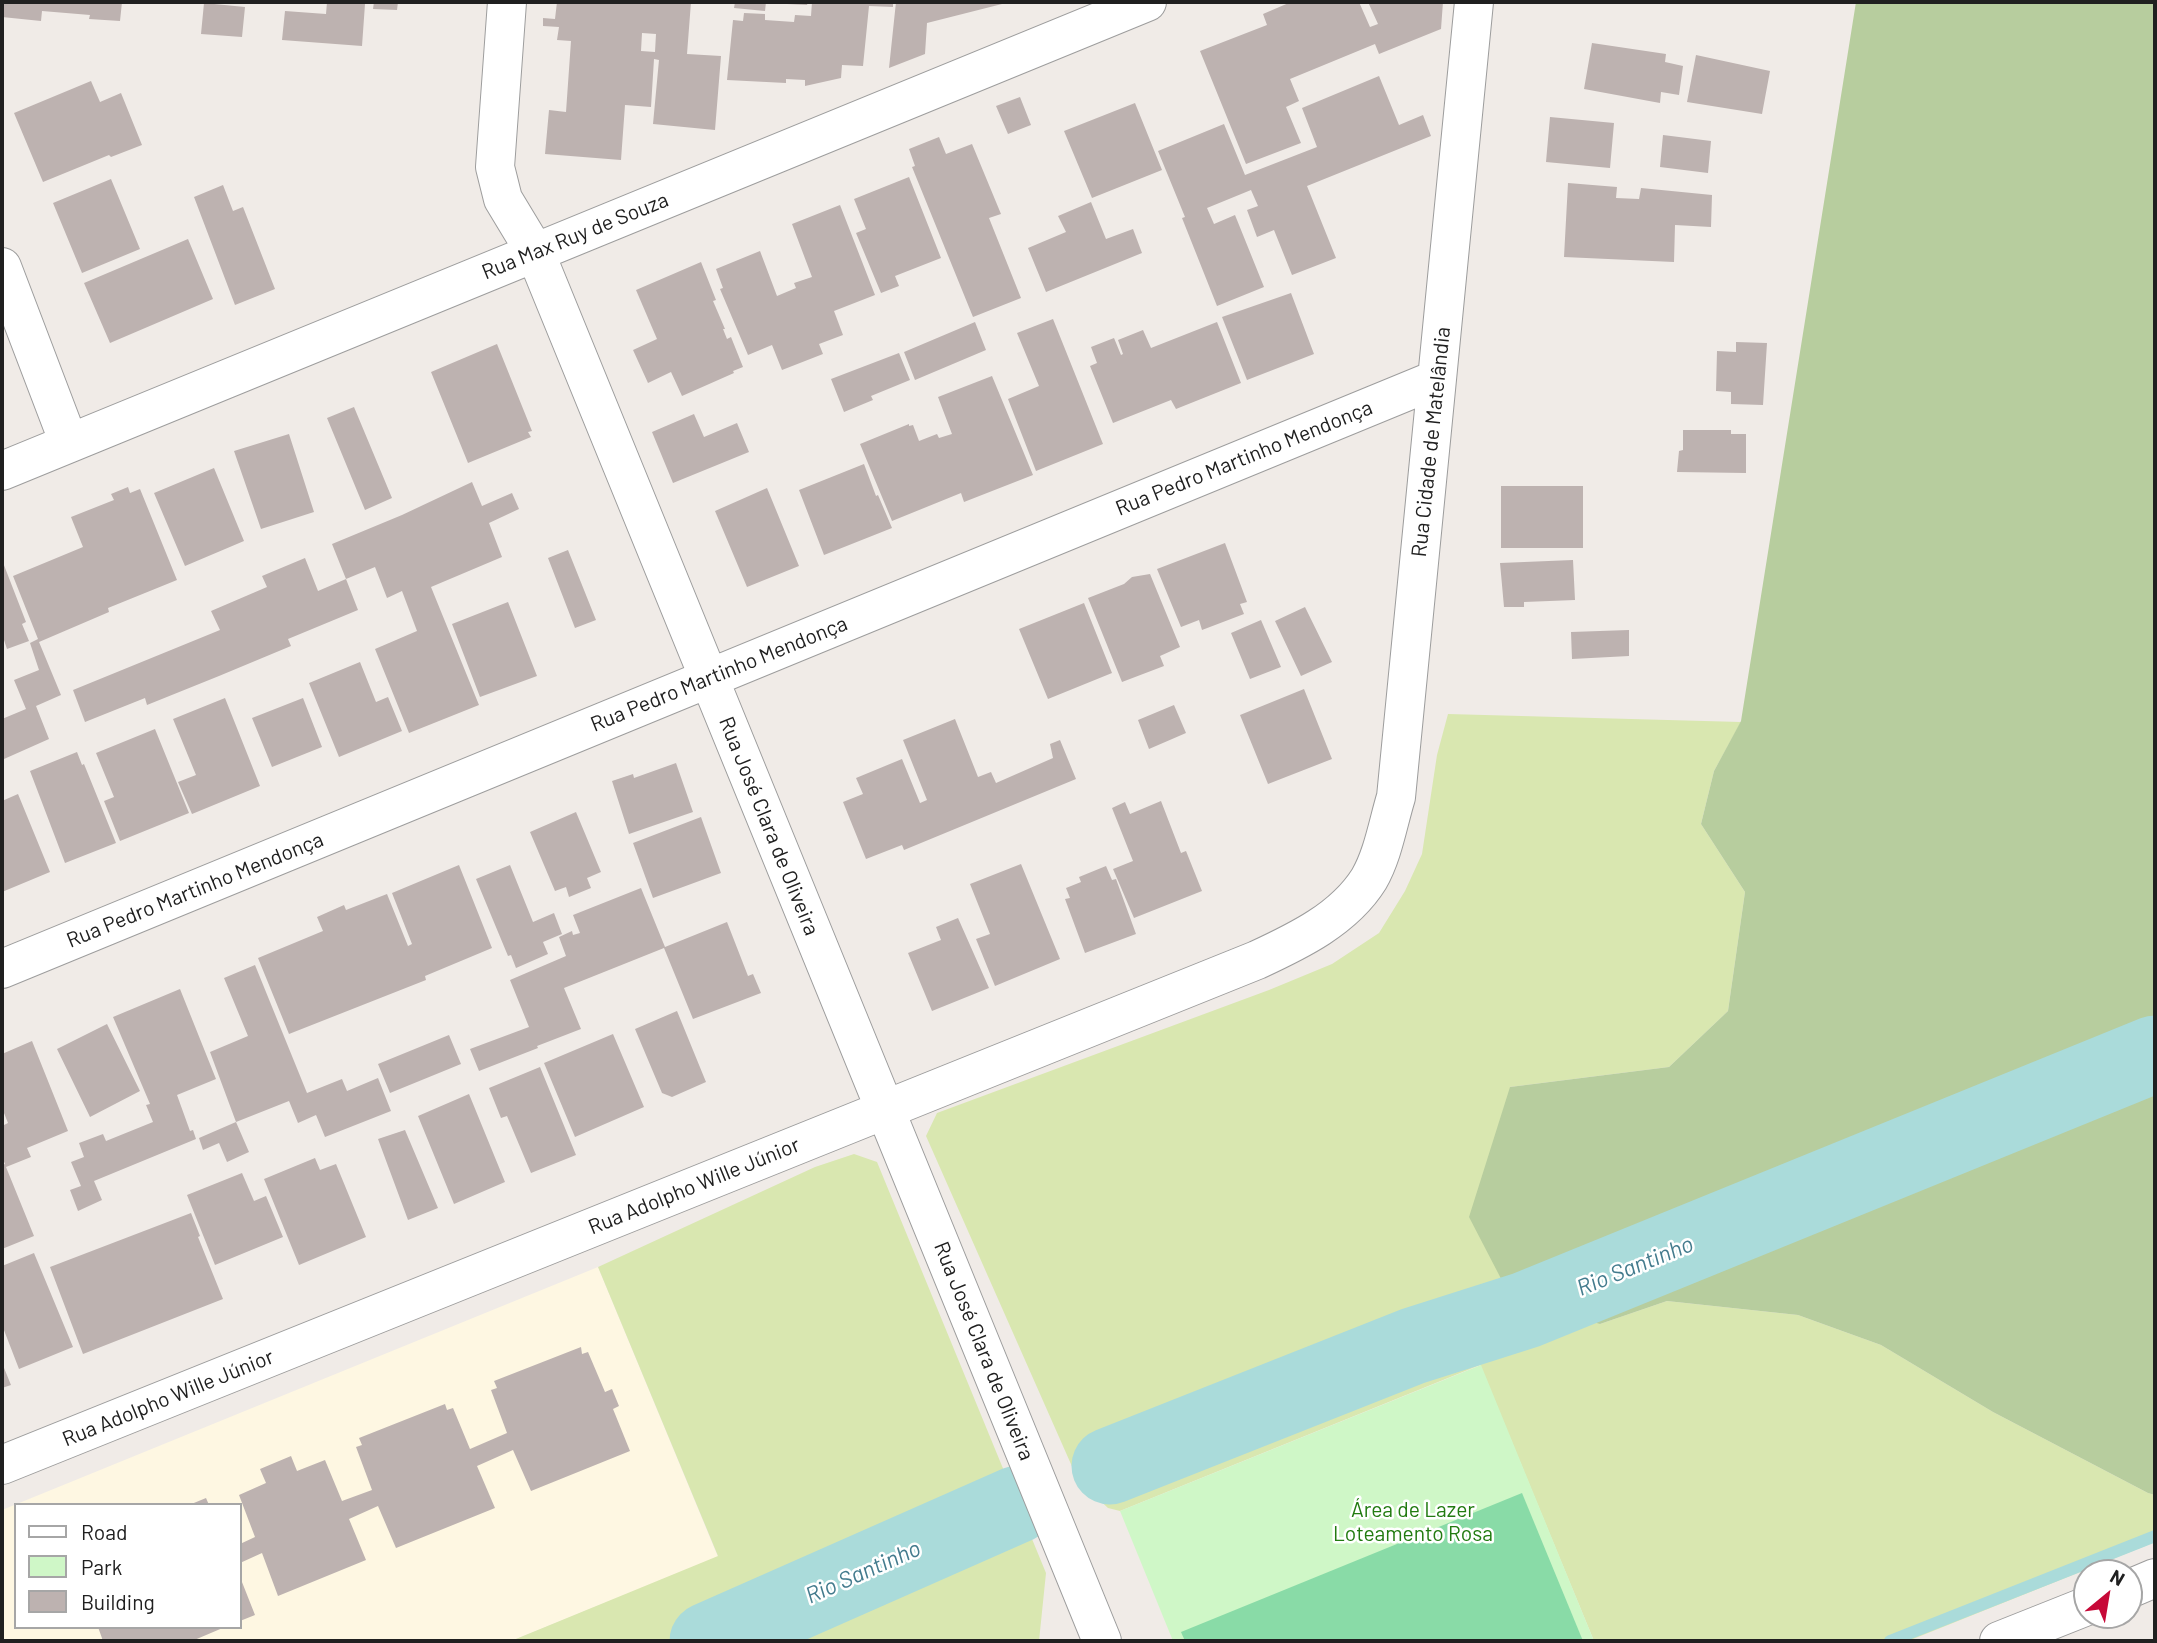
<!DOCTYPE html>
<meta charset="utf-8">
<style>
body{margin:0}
#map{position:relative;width:2157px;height:1643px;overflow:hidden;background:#f0ebe7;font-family:Barlow,sans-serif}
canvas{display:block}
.frame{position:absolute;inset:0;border:4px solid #202020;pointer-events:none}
.legend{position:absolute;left:14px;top:1503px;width:228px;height:126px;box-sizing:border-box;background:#fff;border:2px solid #a6a6a6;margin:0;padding:9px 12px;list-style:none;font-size:21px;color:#202020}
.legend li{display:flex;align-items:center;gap:14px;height:35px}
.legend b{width:35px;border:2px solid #a6a6a6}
.north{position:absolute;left:2073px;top:1559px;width:70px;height:70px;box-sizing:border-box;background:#fff;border:2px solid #a6a6a6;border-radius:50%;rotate:30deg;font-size:19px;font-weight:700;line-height:28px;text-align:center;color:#202020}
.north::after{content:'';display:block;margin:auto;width:24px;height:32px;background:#c70938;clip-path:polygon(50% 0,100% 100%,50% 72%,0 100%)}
</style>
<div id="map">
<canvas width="2157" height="1643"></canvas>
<div class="frame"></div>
<ul class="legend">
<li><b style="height:9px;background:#fff"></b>Road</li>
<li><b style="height:19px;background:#cff7c7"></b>Park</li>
<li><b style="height:19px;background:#bdb2b0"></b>Building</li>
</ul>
<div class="north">N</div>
</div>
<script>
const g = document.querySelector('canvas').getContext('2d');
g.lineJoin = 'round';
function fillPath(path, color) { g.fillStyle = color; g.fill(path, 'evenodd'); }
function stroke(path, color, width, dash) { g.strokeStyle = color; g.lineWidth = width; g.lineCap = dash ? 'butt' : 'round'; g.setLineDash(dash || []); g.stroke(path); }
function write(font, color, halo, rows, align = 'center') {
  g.font = font + ' Barlow,sans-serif'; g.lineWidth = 5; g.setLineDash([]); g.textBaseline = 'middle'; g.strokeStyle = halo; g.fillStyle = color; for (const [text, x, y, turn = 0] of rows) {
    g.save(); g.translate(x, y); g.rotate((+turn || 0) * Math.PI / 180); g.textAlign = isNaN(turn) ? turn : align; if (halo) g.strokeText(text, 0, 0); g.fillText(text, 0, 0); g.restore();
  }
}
fillPath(new Path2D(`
 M 598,1267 L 718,1557 L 511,1641 L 2,1641 L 2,1510 ZM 16,1505 L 240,1505 L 240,1627 L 16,1627 Z`), '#fef7e2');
fillPath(new Path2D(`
 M 1448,714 L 1741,722 L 1714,771 L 1701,824 L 1745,892 L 1728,1011 L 1669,1067 L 1510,1087 L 1600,1324 L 1667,1301 L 1798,1315 L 1881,1345 L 1993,1412 L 2148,1493 L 2155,1495 L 2155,1542 L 1908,1641 L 1594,1641 L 1480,1365 L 1120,1511 L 1108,1508 L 1078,1480 L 926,1136 L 937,1113 L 1269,990 L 1332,964 L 1379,933 L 1405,891 L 1422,854 L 1437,755 Z
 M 854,1154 L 877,1162 L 1046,1573 L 1039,1641 L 511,1641 L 718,1556 L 598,1267 L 815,1167 Z`), '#d9e7b0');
fillPath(new Path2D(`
 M 1856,2 L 2155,2 L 2155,1495 L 2148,1493 L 1993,1412 L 1881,1345 L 1798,1315 L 1667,1301 L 1600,1324 L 1510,1296 L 1469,1217 L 1510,1087 L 1669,1067 L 1728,1011 L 1745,892 L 1701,824 L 1714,771 L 1741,721 Z`), '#b7cd9e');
fillPath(new Path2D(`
 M 1481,1365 L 1594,1641 L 1173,1641 L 1120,1511 Z`), '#cff7c7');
fillPath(new Path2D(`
 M 1522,1493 L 1583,1641 L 1185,1641 L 1181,1632 Z`), '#89dba7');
stroke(new Path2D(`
 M 1890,1641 L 2155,1536`), '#aadbda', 12);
stroke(new Path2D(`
 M 1110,1466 L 1413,1346 L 1526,1310 L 2155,1054
 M 708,1641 L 1018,1504`), '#aadbda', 77);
fillPath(new Path2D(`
 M 2,2 L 122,2 L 120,21 L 89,19 L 90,15 L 42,11 L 41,21 L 2,17 Z
 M 327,2 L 365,4 L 362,46 L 282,40 L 285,11 L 326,14 Z
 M 374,2 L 398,2 L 397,10 L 373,9 Z
 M 557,2 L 691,2 L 687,54 L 721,56 L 715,130 L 653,124 L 659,60 L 654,59 L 651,107 L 625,105 L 621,160 L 545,154 L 549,110 L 566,112 L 571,41 L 557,40 L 559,27 L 543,26 L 543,18 L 555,19 ZM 642,33 L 656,34 L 655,52 L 641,51 Z
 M 735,2 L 766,2 L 765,11 L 734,8 Z
 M 787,2 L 808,2 L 807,5 L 787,4 Z
 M 812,2 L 893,2 L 893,7 L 869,6 L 863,66 L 842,65 L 841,78 L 805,86 L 805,80 L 786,79 L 786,83 L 727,80 L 733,20 L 743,21 L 744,13 L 765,14 L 765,20 L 794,22 L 795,15 L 811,16 Z
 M 896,2 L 1006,2 L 1006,3 L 927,23 L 925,54 L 889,68 Z
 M 1291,2 L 1359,2 L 1370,27 L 1378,24 L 1368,2 L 1443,2 L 1441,29 L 1379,54 L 1375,44 L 1290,79 L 1299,101 L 1286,107 L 1301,143 L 1246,164 L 1200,51 L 1267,25 L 1263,14 Z
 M 204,3 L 245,7 L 242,37 L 201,34 Z
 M 1592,43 L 1666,54 L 1665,62 L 1683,66 L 1679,95 L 1661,92 L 1660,103 L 1584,89 Z
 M 1696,55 L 1770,71 L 1762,114 L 1687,102 Z
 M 1379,76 L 1399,125 L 1423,115 L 1431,136 L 1307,186 L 1336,258 L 1292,275 L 1274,230 L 1257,237 L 1247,210 L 1258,206 L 1251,190 L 1207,208 L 1214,224 L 1235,215 L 1264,287 L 1217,306 L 1182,218 L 1185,217 L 1158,151 L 1224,124 L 1245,175 L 1317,147 L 1302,108 Z
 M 91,81 L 100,102 L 121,93 L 142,145 L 111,157 L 109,155 L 43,182 L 14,113 Z
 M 1020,97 L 1031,125 L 1008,134 L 996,106 Z
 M 1135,103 L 1162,170 L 1092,198 L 1064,131 Z
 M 1550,117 L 1614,123 L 1610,168 L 1546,162 Z
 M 1663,135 L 1711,141 L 1708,173 L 1660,167 Z
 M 939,137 L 946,154 L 972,144 L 1001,214 L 989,218 L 1021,298 L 973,317 L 912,167 L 915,166 L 909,149 Z
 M 909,177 L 941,258 L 895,276 L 899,286 L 881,293 L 856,233 L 866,229 L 854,199 Z
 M 111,179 L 140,249 L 82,273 L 53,203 Z
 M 1568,183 L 1617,187 L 1616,198 L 1639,199 L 1641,188 L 1712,195 L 1711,227 L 1675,225 L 1674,262 L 1564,257 Z
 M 223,185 L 233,211 L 243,207 L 275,289 L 235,305 L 194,197 Z
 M 1091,202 L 1106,239 L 1133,229 L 1142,253 L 1046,292 L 1028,248 L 1066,232 L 1058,216 Z
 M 840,205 L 875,295 L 834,311 L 843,335 L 819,344 L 823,354 L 782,370 L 772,345 L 748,355 L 720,289 L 723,288 L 716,269 L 760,251 L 777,296 L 796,288 L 794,283 L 812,277 L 792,224 Z
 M 188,239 L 213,299 L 110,343 L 84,283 Z
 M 701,262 L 716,300 L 713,301 L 725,329 L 723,329 L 727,339 L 731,337 L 743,367 L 733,371 L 734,373 L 682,396 L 671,372 L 648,383 L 633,350 L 657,339 L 636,290 Z
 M 1291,293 L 1314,354 L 1247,380 L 1222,317 Z
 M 1053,319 L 1103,444 L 1036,471 L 1008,399 L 1039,386 L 1017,333 Z
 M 975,322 L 986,350 L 915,380 L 904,352 Z
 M 1217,322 L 1241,383 L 1176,409 L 1171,400 L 1113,423 L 1090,366 L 1097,363 L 1091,347 L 1114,338 L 1121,355 L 1123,354 L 1118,340 L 1143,330 L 1151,348 Z
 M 1736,342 L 1767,343 L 1763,405 L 1731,404 L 1731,392 L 1716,391 L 1717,351 L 1736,352 Z
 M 497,344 L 532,431 L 528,432 L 531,437 L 468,463 L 431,372 Z
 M 899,353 L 910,380 L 871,396 L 873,400 L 844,412 L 831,379 Z
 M 992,376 L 1033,475 L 964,502 L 961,493 L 892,521 L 860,444 L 909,424 L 909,426 L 913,425 L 919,441 L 937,434 L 939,438 L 952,434 L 938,397 Z
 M 354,407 L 392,498 L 365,510 L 327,418 Z
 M 694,414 L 704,437 L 737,423 L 749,452 L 673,483 L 652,432 Z
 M 1683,430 L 1731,430 L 1731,434 L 1746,434 L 1746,473 L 1677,472 L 1679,451 L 1683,450 Z
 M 289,434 L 314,512 L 261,529 L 234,451 Z
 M 864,464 L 876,496 L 878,495 L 892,528 L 824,555 L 799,490 Z
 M 214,468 L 244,541 L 185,566 L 154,493 Z
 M 472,482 L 482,506 L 512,493 L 519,509 L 489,523 L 502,557 L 431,587 L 479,705 L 409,733 L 375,649 L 417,631 L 402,591 L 387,598 L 375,567 L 346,579 L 332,544 L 402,515 Z
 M 1501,486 L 1583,486 L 1583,548 L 1501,548 Z
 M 128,487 L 130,493 L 140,489 L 177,580 L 108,608 L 109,612 L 39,642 L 61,695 L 36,706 L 49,739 L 4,759 L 2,719 L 26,709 L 14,680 L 39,670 L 30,643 L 38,639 L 13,576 L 83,547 L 71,517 L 114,500 L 111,494 Z
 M 767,488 L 799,566 L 747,587 L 715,511 Z
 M 1225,543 L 1247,602 L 1240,604 L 1244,614 L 1202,630 L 1199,620 L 1181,627 L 1157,569 Z
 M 568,550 L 596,620 L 575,628 L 548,558 Z
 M 305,558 L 318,591 L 346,579 L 358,610 L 288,639 L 291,646 L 219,676 L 147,705 L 145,698 L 85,722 L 73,690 L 220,630 L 211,611 L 267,587 L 262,576 Z
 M 2,560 L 26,622 L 22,624 L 29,641 L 7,649 L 2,634 Z
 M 1573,560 L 1575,600 L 1524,602 L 1524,607 L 1504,607 L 1500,563 Z
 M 1150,574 L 1180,647 L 1160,656 L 1164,666 L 1122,682 L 1088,598 L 1124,584 L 1132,577 Z
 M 508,602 L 537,676 L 480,697 L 452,624 Z
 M 1084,603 L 1112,673 L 1048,699 L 1019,629 Z
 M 1305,607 L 1332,662 L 1301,676 L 1275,621 Z
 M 1261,620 L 1281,667 L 1250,679 L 1231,633 Z
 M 1629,630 L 1629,656 L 1572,659 L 1571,632 Z
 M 360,662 L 376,702 L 388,697 L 402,731 L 339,757 L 309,683 Z
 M 1304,689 L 1332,759 L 1268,784 L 1240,715 Z
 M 225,698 L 260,786 L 192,814 L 178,782 L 196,775 L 173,719 Z
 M 303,698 L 322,747 L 272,767 L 252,718 Z
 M 1174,705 L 1186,733 L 1149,749 L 1138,720 Z
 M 955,719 L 978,777 L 991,772 L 996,783 L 1053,758 L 1050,744 L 1060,740 L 1076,779 L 904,850 L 902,845 L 866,859 L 843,802 L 863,794 L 856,778 L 902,759 L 920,803 L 927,800 L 903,740 Z
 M 155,729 L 189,813 L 120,841 L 104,801 L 114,797 L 96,753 Z
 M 77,752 L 82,765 L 84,764 L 116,843 L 65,863 L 30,771 Z
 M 676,763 L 693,812 L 629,834 L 612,781 L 633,774 L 634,778 Z
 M 18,794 L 50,872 L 2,892 L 2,801 Z
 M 1161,801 L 1181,853 L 1186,851 L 1202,891 L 1134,918 L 1113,869 L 1133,861 L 1112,808 L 1125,802 L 1130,814 Z
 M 576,812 L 601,872 L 587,878 L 591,888 L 569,897 L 566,887 L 555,891 L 530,832 Z
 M 701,817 L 721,873 L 653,898 L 633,843 Z
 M 1021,864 L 1060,959 L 995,986 L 976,939 L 990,934 L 970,884 Z
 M 459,865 L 492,948 L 425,976 L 426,980 L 289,1034 L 258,958 L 323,931 L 317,917 L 344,905 L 346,910 L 387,894 L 408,946 L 412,944 L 392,893 Z
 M 510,865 L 533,922 L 554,913 L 562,934 L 543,942 L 548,954 L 516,968 L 511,955 L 508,956 L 476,879 Z
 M 1106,866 L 1112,880 L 1116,879 L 1136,934 L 1085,953 L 1065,899 L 1070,898 L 1066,888 L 1081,882 L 1079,877 Z
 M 641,888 L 665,947 L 727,922 L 748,976 L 753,974 L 761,993 L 693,1019 L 664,948 L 564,988 L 581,1029 L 537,1046 L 538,1048 L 479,1071 L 470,1049 L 529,1027 L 510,980 L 566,956 L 559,937 L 572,931 L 573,935 L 580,933 L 573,915 Z
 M 958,918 L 989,988 L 932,1011 L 908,953 L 941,940 L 936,927 Z
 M 255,965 L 307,1093 L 342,1079 L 347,1091 L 378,1078 L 391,1111 L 325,1137 L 316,1115 L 298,1123 L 289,1101 L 236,1122 L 210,1052 L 248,1036 L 224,978 Z
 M 180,989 L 216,1079 L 177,1095 L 190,1131 L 193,1130 L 196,1139 L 94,1181 L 102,1200 L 78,1211 L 70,1190 L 81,1186 L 71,1162 L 84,1157 L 79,1143 L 103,1134 L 106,1141 L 153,1122 L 146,1105 L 150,1104 L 113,1017 Z
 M 677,1011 L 706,1082 L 672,1097 L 662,1093 L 635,1029 Z
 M 107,1024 L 140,1091 L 90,1117 L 57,1049 Z
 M 613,1034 L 644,1107 L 575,1137 L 544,1063 Z
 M 449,1035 L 461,1064 L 390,1093 L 378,1064 Z
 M 32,1041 L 68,1131 L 27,1148 L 31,1157 L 6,1167 L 34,1236 L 2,1249 L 2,1165 L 5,1164 L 2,1157 L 2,1126 L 8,1123 L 2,1108 L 2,1054 Z
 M 540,1067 L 576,1155 L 531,1173 L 507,1116 L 501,1118 L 489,1088 Z
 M 469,1094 L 505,1182 L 454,1204 L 418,1116 Z
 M 236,1122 L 249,1152 L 227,1162 L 219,1143 L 203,1150 L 199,1138 Z
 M 405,1130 L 438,1208 L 408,1220 L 378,1139 Z
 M 315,1158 L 320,1170 L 336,1164 L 366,1237 L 299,1265 L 264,1179 Z
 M 242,1173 L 254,1201 L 266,1196 L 283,1237 L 215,1265 L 187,1195 Z
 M 191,1213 L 200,1236 L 198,1237 L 223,1299 L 83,1354 L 50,1267 Z
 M 34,1253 L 73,1347 L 19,1369 L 2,1325 L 2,1266 Z
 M 581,1347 L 582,1354 L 588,1352 L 605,1392 L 612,1389 L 619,1406 L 613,1409 L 630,1451 L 531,1491 L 513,1450 L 477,1466 L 495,1508 L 396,1548 L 378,1506 L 349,1519 L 366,1560 L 278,1596 L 262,1553 L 240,1563 L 240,1544 L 255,1537 L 239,1495 L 266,1483 L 260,1469 L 291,1456 L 297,1471 L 325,1460 L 342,1501 L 372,1490 L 356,1447 L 362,1445 L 359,1438 L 445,1404 L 447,1410 L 453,1408 L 470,1449 L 507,1433 L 491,1390 L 497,1388 L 494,1381 Z
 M 2,1363 L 11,1385 L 2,1388 Z
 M 206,1498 L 209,1505 L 189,1505 Z
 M 240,1577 L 255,1615 L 240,1621 Z
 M 98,1627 L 225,1627 L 192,1641 L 103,1641 Z`), '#bdb2b0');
const minor = new Path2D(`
 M 507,2 L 495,167 L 503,199 L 535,252 L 1102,1641
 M 2,267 L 69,443
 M 2,471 L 1147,2
 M 2,969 L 1437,379
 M 2,1465 L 1257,960 C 1298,941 1344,919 1369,879 C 1383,855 1388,823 1396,797 L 1474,2
 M 2129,1589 L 2155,1578
 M 1999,1641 L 2087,1606`);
stroke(minor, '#9d9d9d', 40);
stroke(minor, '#fff', 38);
write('21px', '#202020', '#fff', [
 ["Rua Max Ruy de Souza",575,236,-22],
 ["Rua Cidade de Matelândia",1431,442,-84],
 ["Rua Pedro Martinho Mendonça",1244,458,-22],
 ["Rua Pedro Martinho Mendonça",719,674,-22],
 ["Rua José Clara de Oliveira",769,826,68],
 ["Rua Pedro Martinho Mendonça",195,890,-22],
 ["Rua Adolpho Wille Júnior",694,1186,-22],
 ["Rua José Clara de Oliveira",984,1351,68],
 ["Rua Adolpho Wille Júnior",168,1398,-22]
]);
write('21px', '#227b11', '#fff', [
 ["Área de Lazer",1413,1510],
 ["Loteamento Rosa",1413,1534]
]);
write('italic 23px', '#437b8d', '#fff', [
 ["Rio Santinho",1635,1266,-22],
 ["Rio Santinho",863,1572,-24]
]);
</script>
